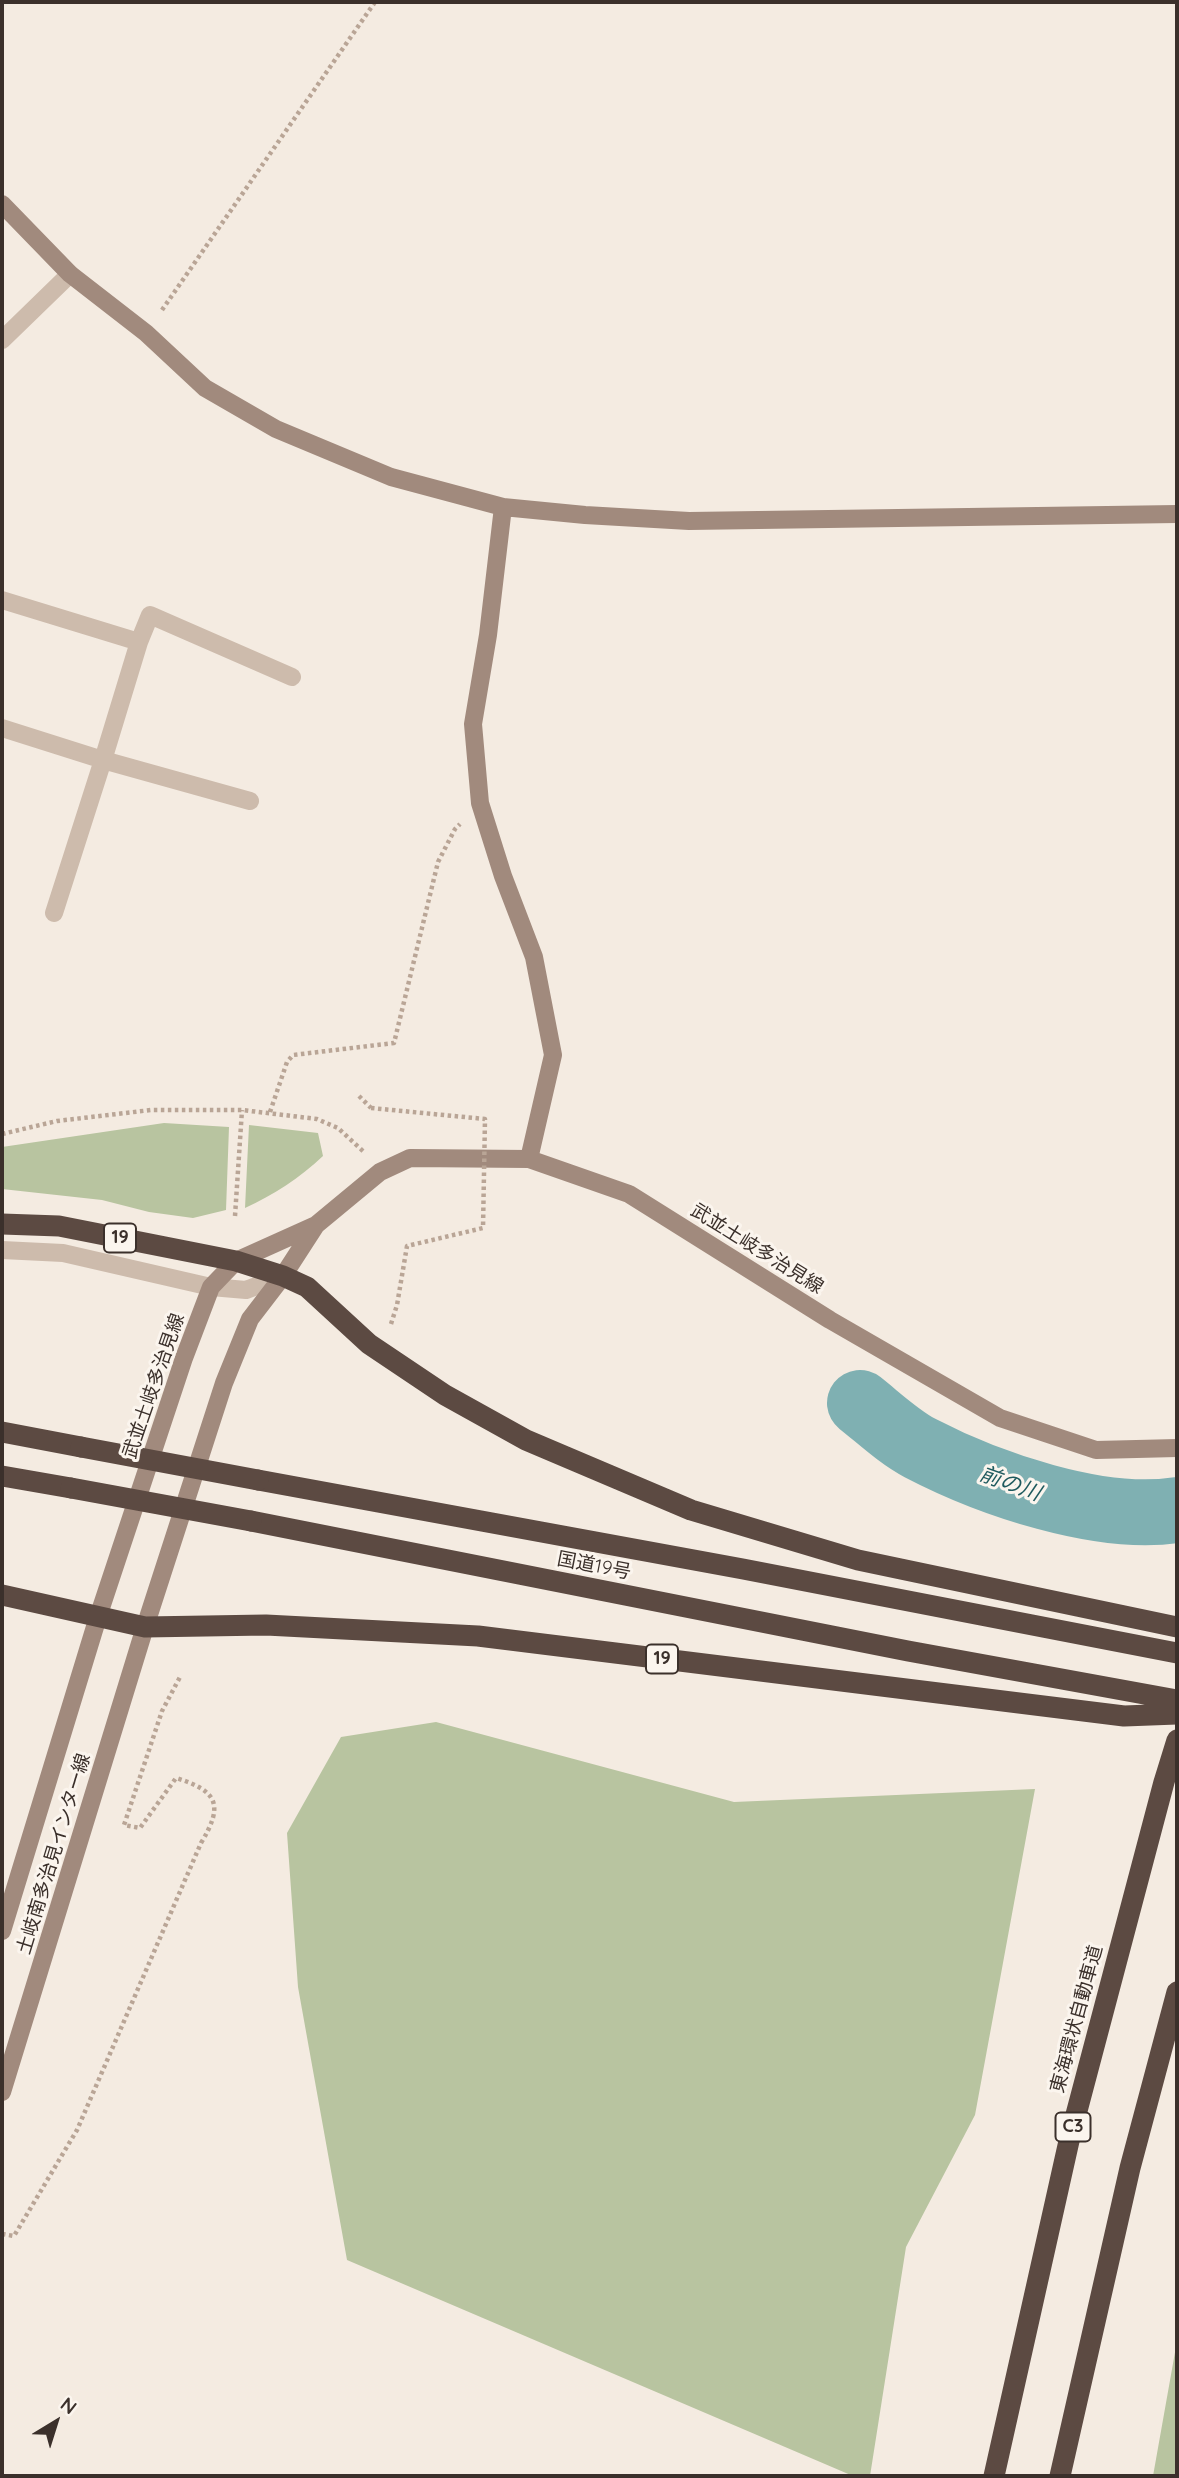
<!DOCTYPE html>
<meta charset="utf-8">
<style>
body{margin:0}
#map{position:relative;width:1179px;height:2478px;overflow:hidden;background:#f4ebe1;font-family:Quicksand,sans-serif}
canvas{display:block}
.frame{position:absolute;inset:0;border:4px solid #3b302b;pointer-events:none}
.north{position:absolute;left:21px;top:2387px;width:70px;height:70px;-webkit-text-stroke:5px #fbf5ee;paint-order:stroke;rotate:38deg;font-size:19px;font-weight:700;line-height:28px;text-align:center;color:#3b302b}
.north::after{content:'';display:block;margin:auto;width:24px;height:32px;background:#3b302b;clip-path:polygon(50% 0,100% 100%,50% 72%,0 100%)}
</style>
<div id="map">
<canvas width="1179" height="2478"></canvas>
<div class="frame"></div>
<div class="north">N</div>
</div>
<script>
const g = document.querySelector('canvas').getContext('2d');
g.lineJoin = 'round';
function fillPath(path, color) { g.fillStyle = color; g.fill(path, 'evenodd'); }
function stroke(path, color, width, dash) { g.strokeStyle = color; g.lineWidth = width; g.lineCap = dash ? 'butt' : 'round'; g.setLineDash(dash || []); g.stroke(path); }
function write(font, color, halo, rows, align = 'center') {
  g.font = font + ' Quicksand,"Noto Sans JP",sans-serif'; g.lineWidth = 6; g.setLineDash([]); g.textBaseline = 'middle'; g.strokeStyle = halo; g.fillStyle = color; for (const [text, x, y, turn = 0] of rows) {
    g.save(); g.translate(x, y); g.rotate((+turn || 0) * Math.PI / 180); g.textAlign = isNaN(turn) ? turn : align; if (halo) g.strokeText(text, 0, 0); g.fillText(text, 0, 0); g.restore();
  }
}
fillPath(new Path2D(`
 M 164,1123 L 229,1127 L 226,1210 L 193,1218 L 149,1212 L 102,1200 L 2,1189 L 2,1147 Z
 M 249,1125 L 318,1133 L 323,1156 C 300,1178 273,1195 245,1208 Z
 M 436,1722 L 734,1802 L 1035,1789 L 975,2115 L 906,2247 L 870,2476 L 853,2476 L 347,2260 L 298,1987 L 287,1833 L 341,1737 Z
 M 1177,2341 L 1177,2476 L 1153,2476 Z`), '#b8c4a0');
stroke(new Path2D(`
 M 860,1403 C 879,1418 899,1437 920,1448 C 989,1484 1100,1522 1177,1510`), '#7fb0b2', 66);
stroke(new Path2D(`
 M 162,310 L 375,2
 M 359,1096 L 371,1108
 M 270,1112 L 287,1062 L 293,1055 L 394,1043 L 438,862 L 455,829 L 460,824
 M 2,1134 L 57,1121 L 151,1110 L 242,1110 L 317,1119 L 338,1128 L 364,1152
 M 235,1216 L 242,1110
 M 391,1324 L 397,1305
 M 2,2234 L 14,2236 L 77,2130 L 201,1843 C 224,1805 218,1791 176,1778 L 140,1828 L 124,1825 L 162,1711 L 180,1677`), '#b9a596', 4.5, [3.5, 3.5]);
stroke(new Path2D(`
 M 2,340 L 70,274
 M 2,600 L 139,642 L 103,760 L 2,728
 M 139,642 L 150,615 L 292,677
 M 54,913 L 103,760 L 250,801
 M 2,1250 L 63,1253 L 211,1287 L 246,1290 L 283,1276`), '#cdbbac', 18);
stroke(new Path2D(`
 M 2,204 L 70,274 L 146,333 L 205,388 L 276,429 L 391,477 L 503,507 L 585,515 L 689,521 L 1177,514
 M 503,507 L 488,635 L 473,724 L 480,803 L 503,876 L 534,957 L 553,1055 L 529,1159
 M 2,1931 L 98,1617 L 184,1358 L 211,1287 L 236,1261 L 316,1225 L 380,1172 L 410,1158 L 529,1159 L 629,1194 L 830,1320 L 1000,1418 L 1096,1450 L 1177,1448
 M 2,2092 L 145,1627 L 224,1383 L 250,1319 L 283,1276 L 316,1225`), '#a18a7d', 18);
stroke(new Path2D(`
 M 2,1224 L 59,1226 L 236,1261 L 283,1276 L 307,1287 L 369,1344 L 445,1395 L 526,1440 L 691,1510 L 858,1560 L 1177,1627
 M 2,1432 L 81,1447
 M 2,1476 L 71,1488
 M 258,1480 L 743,1569 L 1177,1653
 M 251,1521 L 908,1651 L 1177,1700
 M 2,1595 L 145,1627 L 266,1625 L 478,1636 L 1124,1716 L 1177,1714
 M 994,2476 L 1069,2141 L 1164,1782 L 1177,1740
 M 1060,2476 L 1130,2168 L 1177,1992`), '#5c4a42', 21);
stroke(new Path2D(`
 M 371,1108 L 485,1119 L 483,1228 L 407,1246 L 397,1305`), '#b9a596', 4.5, [3.5, 3.5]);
stroke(new Path2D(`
 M 81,1447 L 258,1480
 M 71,1488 L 251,1521`), '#5c4a42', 21);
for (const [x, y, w] of [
 [120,1238,32],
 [662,1659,32],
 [1073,2127,35]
]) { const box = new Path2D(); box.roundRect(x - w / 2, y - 14.5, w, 29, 5); g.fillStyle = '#fbf5ee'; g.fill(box); stroke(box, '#3b302b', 2); }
write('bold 18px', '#3b302b', null, [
 ["19",120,1238],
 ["19",662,1659],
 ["C3",1073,2127]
]);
write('19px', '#3b302b', '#fbf5ee', [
 ["武並土岐多治見線",757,1249,32],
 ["武並土岐多治見線",154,1386,-71],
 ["国道19号",594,1566,11],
 ["土岐南多治見インター線",54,1854,-73],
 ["東海環状自動車道",1077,2019,-75]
]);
write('italic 21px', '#1f5a5e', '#fbf5ee', [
 ["前の川",1010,1484,20]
]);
</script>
